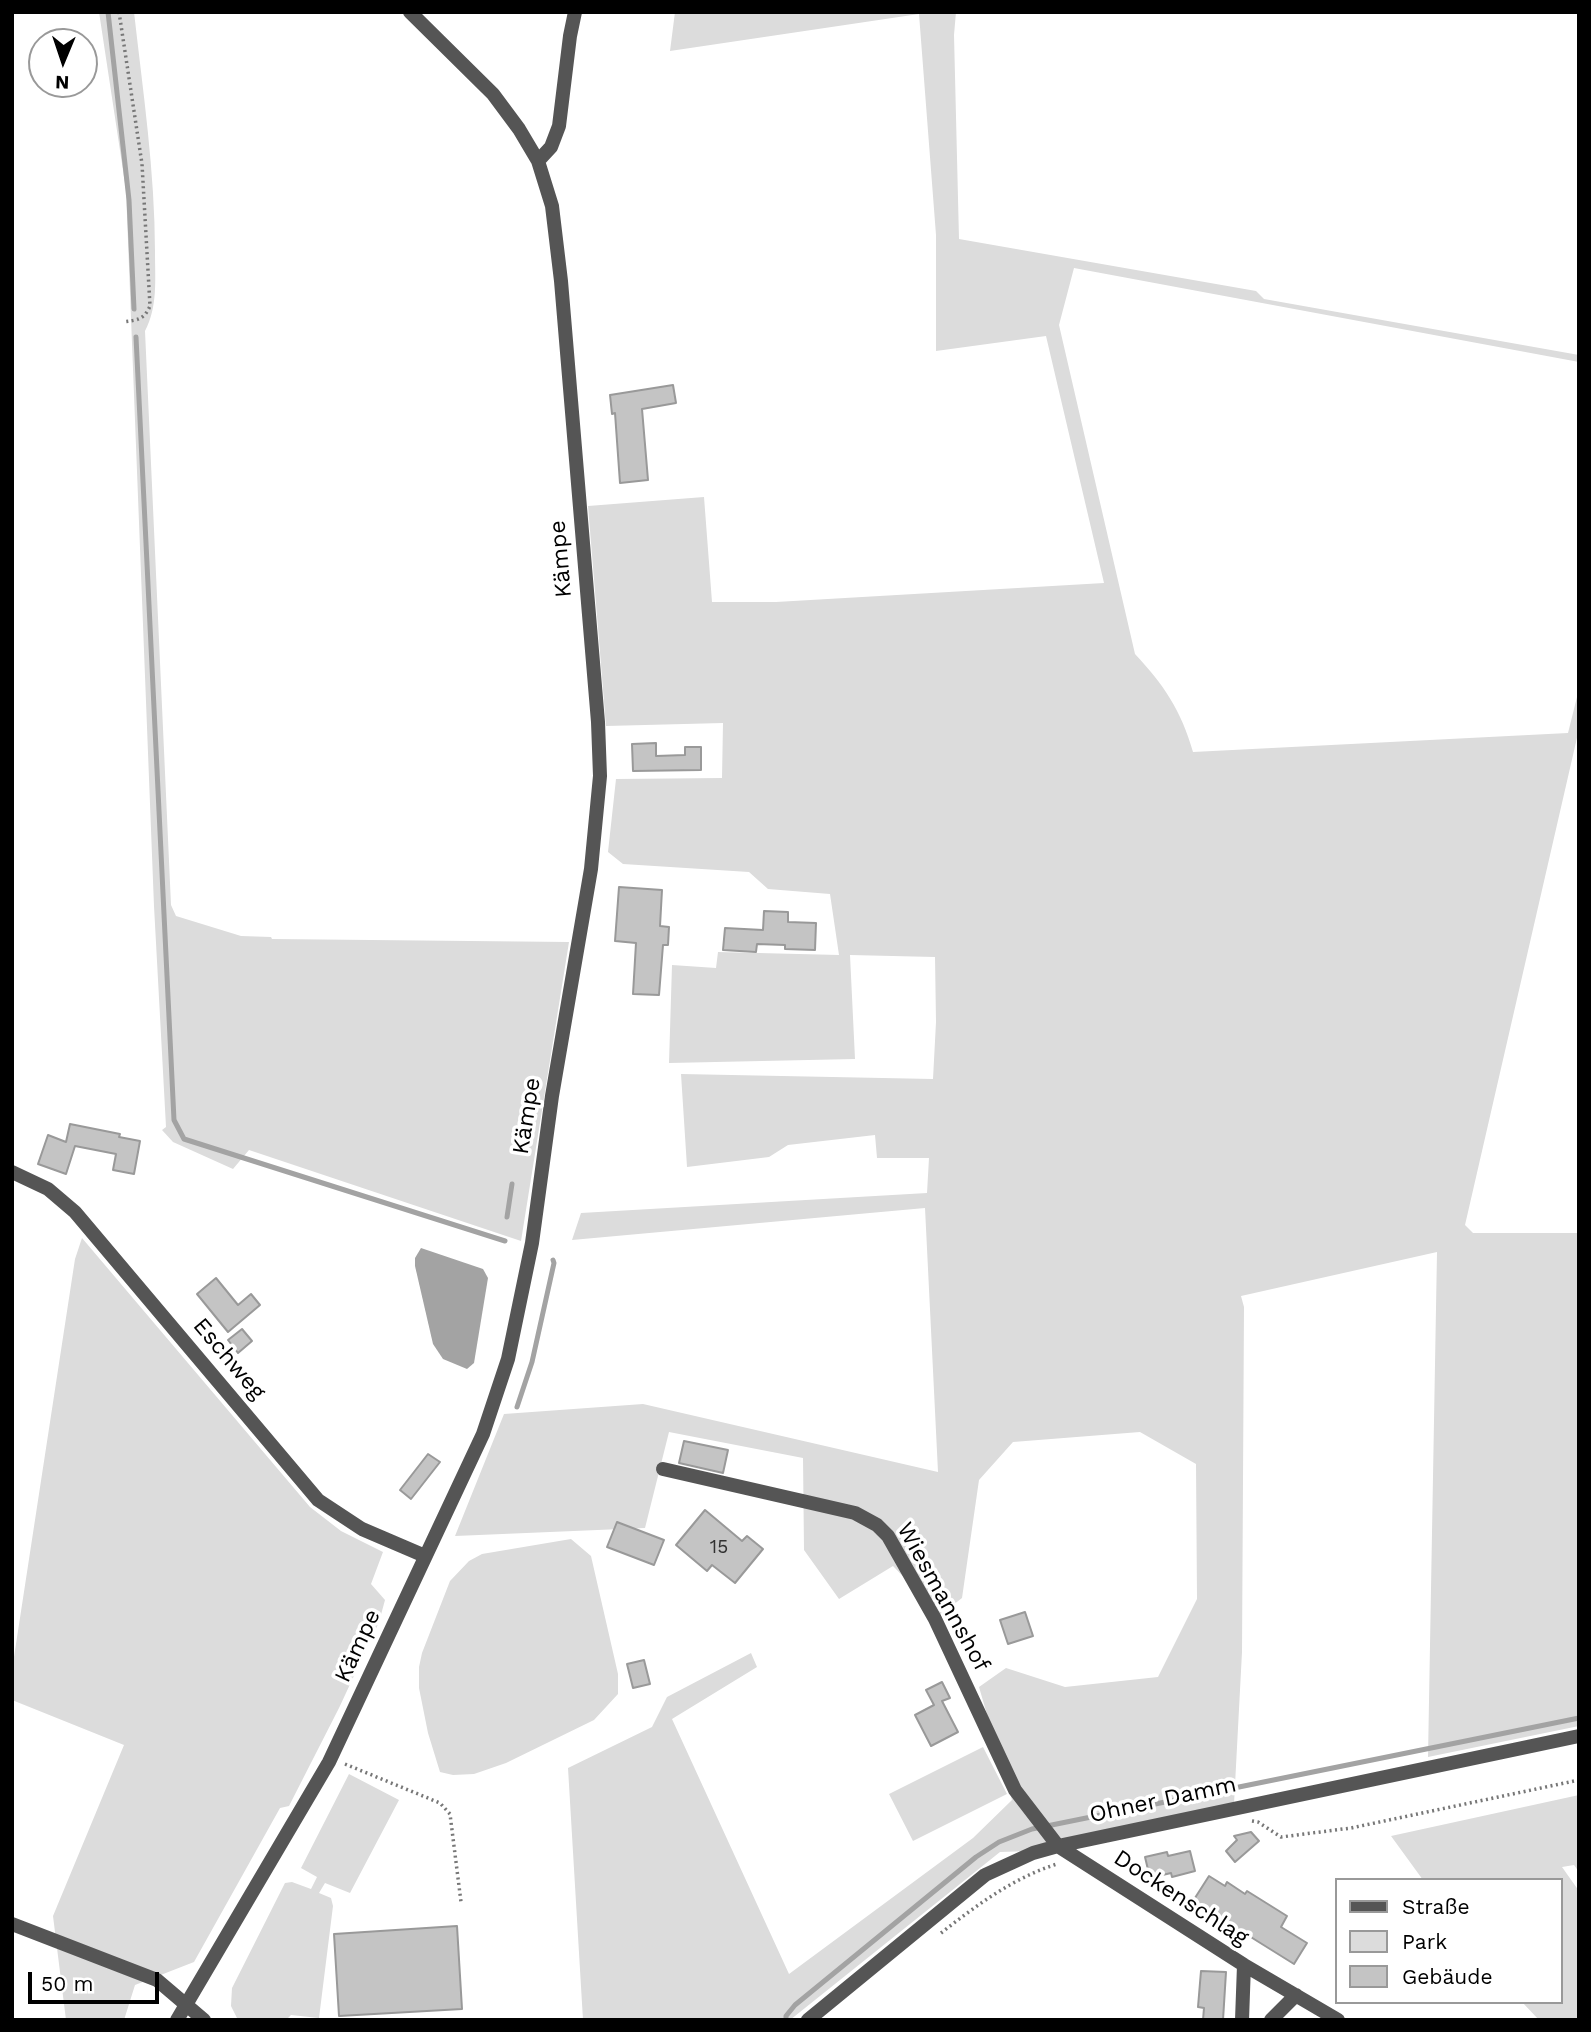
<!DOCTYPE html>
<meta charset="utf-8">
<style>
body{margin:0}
#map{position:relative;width:1591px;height:2032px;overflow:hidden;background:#fff;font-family:"Work Sans",sans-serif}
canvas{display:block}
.frame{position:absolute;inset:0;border:14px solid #000;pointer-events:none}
.legend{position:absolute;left:1335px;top:1878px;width:228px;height:126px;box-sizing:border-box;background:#fff;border:2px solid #999;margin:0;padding:9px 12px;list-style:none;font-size:21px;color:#000}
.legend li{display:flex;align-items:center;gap:14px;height:35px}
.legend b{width:35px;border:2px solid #999}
.north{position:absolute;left:28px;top:28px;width:70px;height:70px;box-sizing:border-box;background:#fff;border:2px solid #999;border-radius:50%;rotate:182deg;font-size:19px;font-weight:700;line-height:28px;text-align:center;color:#000}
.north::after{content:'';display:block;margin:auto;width:24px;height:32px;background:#000;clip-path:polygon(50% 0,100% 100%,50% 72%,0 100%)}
.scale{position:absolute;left:28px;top:1972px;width:131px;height:32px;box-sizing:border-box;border:4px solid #000;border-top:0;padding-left:9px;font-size:21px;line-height:24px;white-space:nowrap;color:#000;-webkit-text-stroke:5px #fff;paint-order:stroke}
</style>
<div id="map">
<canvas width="1591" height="2032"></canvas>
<div class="frame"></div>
<ul class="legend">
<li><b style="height:9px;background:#555"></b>Straße</li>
<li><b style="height:19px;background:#dcdcdc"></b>Park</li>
<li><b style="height:19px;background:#c4c4c4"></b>Gebäude</li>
</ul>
<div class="north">N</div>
<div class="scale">50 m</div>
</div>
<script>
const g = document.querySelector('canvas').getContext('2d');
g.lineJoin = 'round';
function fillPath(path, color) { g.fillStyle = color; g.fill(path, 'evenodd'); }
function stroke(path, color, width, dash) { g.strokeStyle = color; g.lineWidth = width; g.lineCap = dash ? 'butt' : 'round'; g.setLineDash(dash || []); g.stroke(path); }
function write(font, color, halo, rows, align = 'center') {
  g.font = font + ' "Work Sans",sans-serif'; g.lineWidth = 7; g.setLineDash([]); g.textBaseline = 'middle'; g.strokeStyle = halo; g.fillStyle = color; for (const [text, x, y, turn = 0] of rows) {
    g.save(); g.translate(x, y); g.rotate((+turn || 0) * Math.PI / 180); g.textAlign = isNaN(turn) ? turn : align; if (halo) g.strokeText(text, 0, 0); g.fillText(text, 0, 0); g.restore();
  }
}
fillPath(new Path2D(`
 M 99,12 L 134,12 C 143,92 155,172 155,252 C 155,279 158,307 145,331 L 171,905 L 176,916 L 241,936 L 271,937 L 272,939 L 569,942 L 521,1241 L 249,1150 L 233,1169 L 173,1142 L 162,1130 L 166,1127 L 154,906 L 126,190 Z
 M 675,12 L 956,12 L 954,35 L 959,239 L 1256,291 L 1264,299 L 1579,355 L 1579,362 L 1074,268 L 1059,325 L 1135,654 C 1164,685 1181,710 1193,752 L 1568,733 L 1579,689 L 1579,729 L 1465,1225 L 1473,1233 L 1579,1233 L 1579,1726 L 1428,1757 L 1437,1252 L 1241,1296 L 1244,1307 L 1242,1652 L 1234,1804 L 1031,1851 L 1000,1852 L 790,2020 L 583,2020 L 568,1768 L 652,1727 L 667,1697 L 751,1653 L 757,1667 L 672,1719 L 789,1974 L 973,1838 L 1012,1800 L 979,1687 L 1006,1668 L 1065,1687 L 1158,1677 L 1197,1599 L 1196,1464 L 1140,1432 L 1013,1442 L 979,1480 L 962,1598 L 940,1615 L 893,1566 L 839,1599 L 804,1550 L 803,1458 L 669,1432 L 645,1528 L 455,1536 L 504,1414 L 643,1404 L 938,1472 L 925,1208 L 572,1240 L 581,1213 L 927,1193 L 929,1158 L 877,1158 L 875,1135 L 788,1145 L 769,1157 L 687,1167 L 681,1074 L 933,1079 L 936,1022 L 935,957 L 850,955 L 855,1059 L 669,1063 L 672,965 L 716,968 L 718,952 L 839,955 L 830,894 L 768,889 L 749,872 L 623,864 L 608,852 L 616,779 L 722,778 L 723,723 L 606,726 L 588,506 L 704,497 L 712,602 L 776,602 L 1104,583 L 1046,336 L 936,351 L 936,235 L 919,14 L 670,51 Z
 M 82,1238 L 310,1507 L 341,1531 L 383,1552 L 371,1584 L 385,1600 L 379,1622 L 339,1708 L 289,1806 L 280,1808 L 194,1962 L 135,1985 L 124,2020 L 66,2020 L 53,1916 L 124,1745 L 12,1700 L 12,1670 L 75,1259 Z
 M 571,1539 L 591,1556 L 618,1674 L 618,1694 L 594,1720 L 506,1763 L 474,1774 L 453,1775 L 440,1772 L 428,1733 L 419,1688 L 419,1667 L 422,1653 L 450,1581 L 469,1561 L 482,1554 Z
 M 983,1747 L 1007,1794 L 913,1841 L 889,1794 Z
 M 349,1774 L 399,1800 L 350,1893 L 325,1883 L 319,1893 L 331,1898 L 333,1906 L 319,2018 L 291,2015 L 286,2020 L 238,2020 L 231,2006 L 232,1988 L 285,1883 L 292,1882 L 311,1889 L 317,1877 L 301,1868 Z
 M 1579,1795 L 1579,1872 L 1574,1865 L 1562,1867 L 1579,1891 L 1579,2020 L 1539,2020 L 1522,2002 L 1561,2002 L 1561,1880 L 1423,1880 L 1391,1836 Z`), '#dcdcdc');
fillPath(new Path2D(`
 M 421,1248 L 483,1269 L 488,1278 L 474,1363 L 467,1369 L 443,1359 L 433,1344 L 415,1266 L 415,1258 Z`), '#a3a3a3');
stroke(new Path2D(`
 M 108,12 L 129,200 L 134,309
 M 136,337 L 174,1120 L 184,1139 L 505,1241
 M 507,1217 L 512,1184
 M 517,1407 L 532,1362 L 554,1263 L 553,1260
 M 786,2020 L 786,2016 L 795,2005 L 976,1857 L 999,1842 L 1032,1829 L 1579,1718`), '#a3a3a3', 5);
const building = new Path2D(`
 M 673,385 L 676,403 L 642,409 L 648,480 L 620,483 L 615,413 L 612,414 L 610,395 Z
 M 656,743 L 656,756 L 685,755 L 685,747 L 701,747 L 701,770 L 633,771 L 632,744 Z
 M 619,887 L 662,890 L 660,926 L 669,927 L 668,945 L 663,945 L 659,995 L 633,994 L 636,943 L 615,941 Z
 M 764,911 L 788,912 L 788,922 L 816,923 L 815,950 L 785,949 L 785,945 L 757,944 L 756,952 L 723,950 L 725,928 L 763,930 Z
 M 70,1124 L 120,1134 L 119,1137 L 140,1141 L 134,1174 L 113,1170 L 116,1154 L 75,1146 L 66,1174 L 38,1164 L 48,1135 L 66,1142 Z
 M 216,1278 L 238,1305 L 251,1294 L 260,1305 L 228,1332 L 197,1294 Z
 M 242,1329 L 252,1341 L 238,1353 L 228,1340 Z
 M 684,1441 L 728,1450 L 723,1473 L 679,1463 Z
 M 428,1454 L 440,1462 L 411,1499 L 400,1490 Z
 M 705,1510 L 742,1541 L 747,1536 L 763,1549 L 735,1583 L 712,1565 L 707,1571 L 676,1545 Z
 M 617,1522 L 664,1540 L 654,1565 L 607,1547 Z
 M 1025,1612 L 1033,1636 L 1008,1644 L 1000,1620 Z
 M 644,1660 L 650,1684 L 633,1688 L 627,1664 Z
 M 942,1682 L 950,1698 L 942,1701 L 958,1732 L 931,1746 L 915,1715 L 934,1705 L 926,1690 Z
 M 1251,1832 L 1259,1841 L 1235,1862 L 1226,1851 L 1237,1840 L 1234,1836 Z
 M 1190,1851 L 1195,1871 L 1172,1877 L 1171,1873 L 1150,1878 L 1145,1857 L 1167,1852 L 1168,1856 Z
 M 1209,1876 L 1225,1886 L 1227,1882 L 1245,1894 L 1247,1891 L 1287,1916 L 1281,1927 L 1307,1943 L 1294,1964 L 1193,1901 Z
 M 457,1926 L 462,2009 L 339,2016 L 334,1934 Z
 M 1201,1971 L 1226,1972 L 1223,2020 L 1203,2020 L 1204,2008 L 1198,2007 Z`);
fillPath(building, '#c4c4c4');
stroke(building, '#999', 2);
stroke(new Path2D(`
 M 119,12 L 142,164 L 150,306 C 144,320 137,320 123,322
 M 345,1764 L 440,1803 L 450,1814 L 461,1902
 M 1252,1821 L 1258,1822 L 1281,1837 L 1351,1828 L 1579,1780
 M 941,1933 C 977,1905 1013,1878 1057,1864`), '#777', 3.5, [2, 3.5]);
stroke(new Path2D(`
 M 538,161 L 551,147 L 559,126 L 570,36 L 575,12
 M 12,1172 L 48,1189 L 75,1212 L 318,1500 L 362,1529 L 425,1556
 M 663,1469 L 855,1513 L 877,1525 L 888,1536 L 935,1619 L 1015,1790 L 1058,1846 L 1244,1965 L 1338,2020
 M 12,1924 L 157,1980 L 204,2020
 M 177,2020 L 329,1762 L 483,1434 L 508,1359 L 532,1243 L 552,1096 L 591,869 L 600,776 L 598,722 L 561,281 L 552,206 L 538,161 L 519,129 L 493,94 L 410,12
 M 808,2020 L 985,1875 L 1033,1853 L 1058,1846 L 1579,1736
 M 1242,2020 L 1244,1965
 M 1271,2020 L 1296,1995`), '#555', 14);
write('19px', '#313131', null, [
 ["15",719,1547]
]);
write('23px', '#000', '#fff', [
 ["Kämpe",561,559,-95],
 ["Kämpe",527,1116,-81],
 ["Eschweg",229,1359,50],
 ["Wiesmannshof",943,1597,61],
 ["Kämpe",358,1646,-65],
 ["Ohner Damm",1163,1800,-12],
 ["Dockenschlag",1181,1898,33]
]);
</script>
